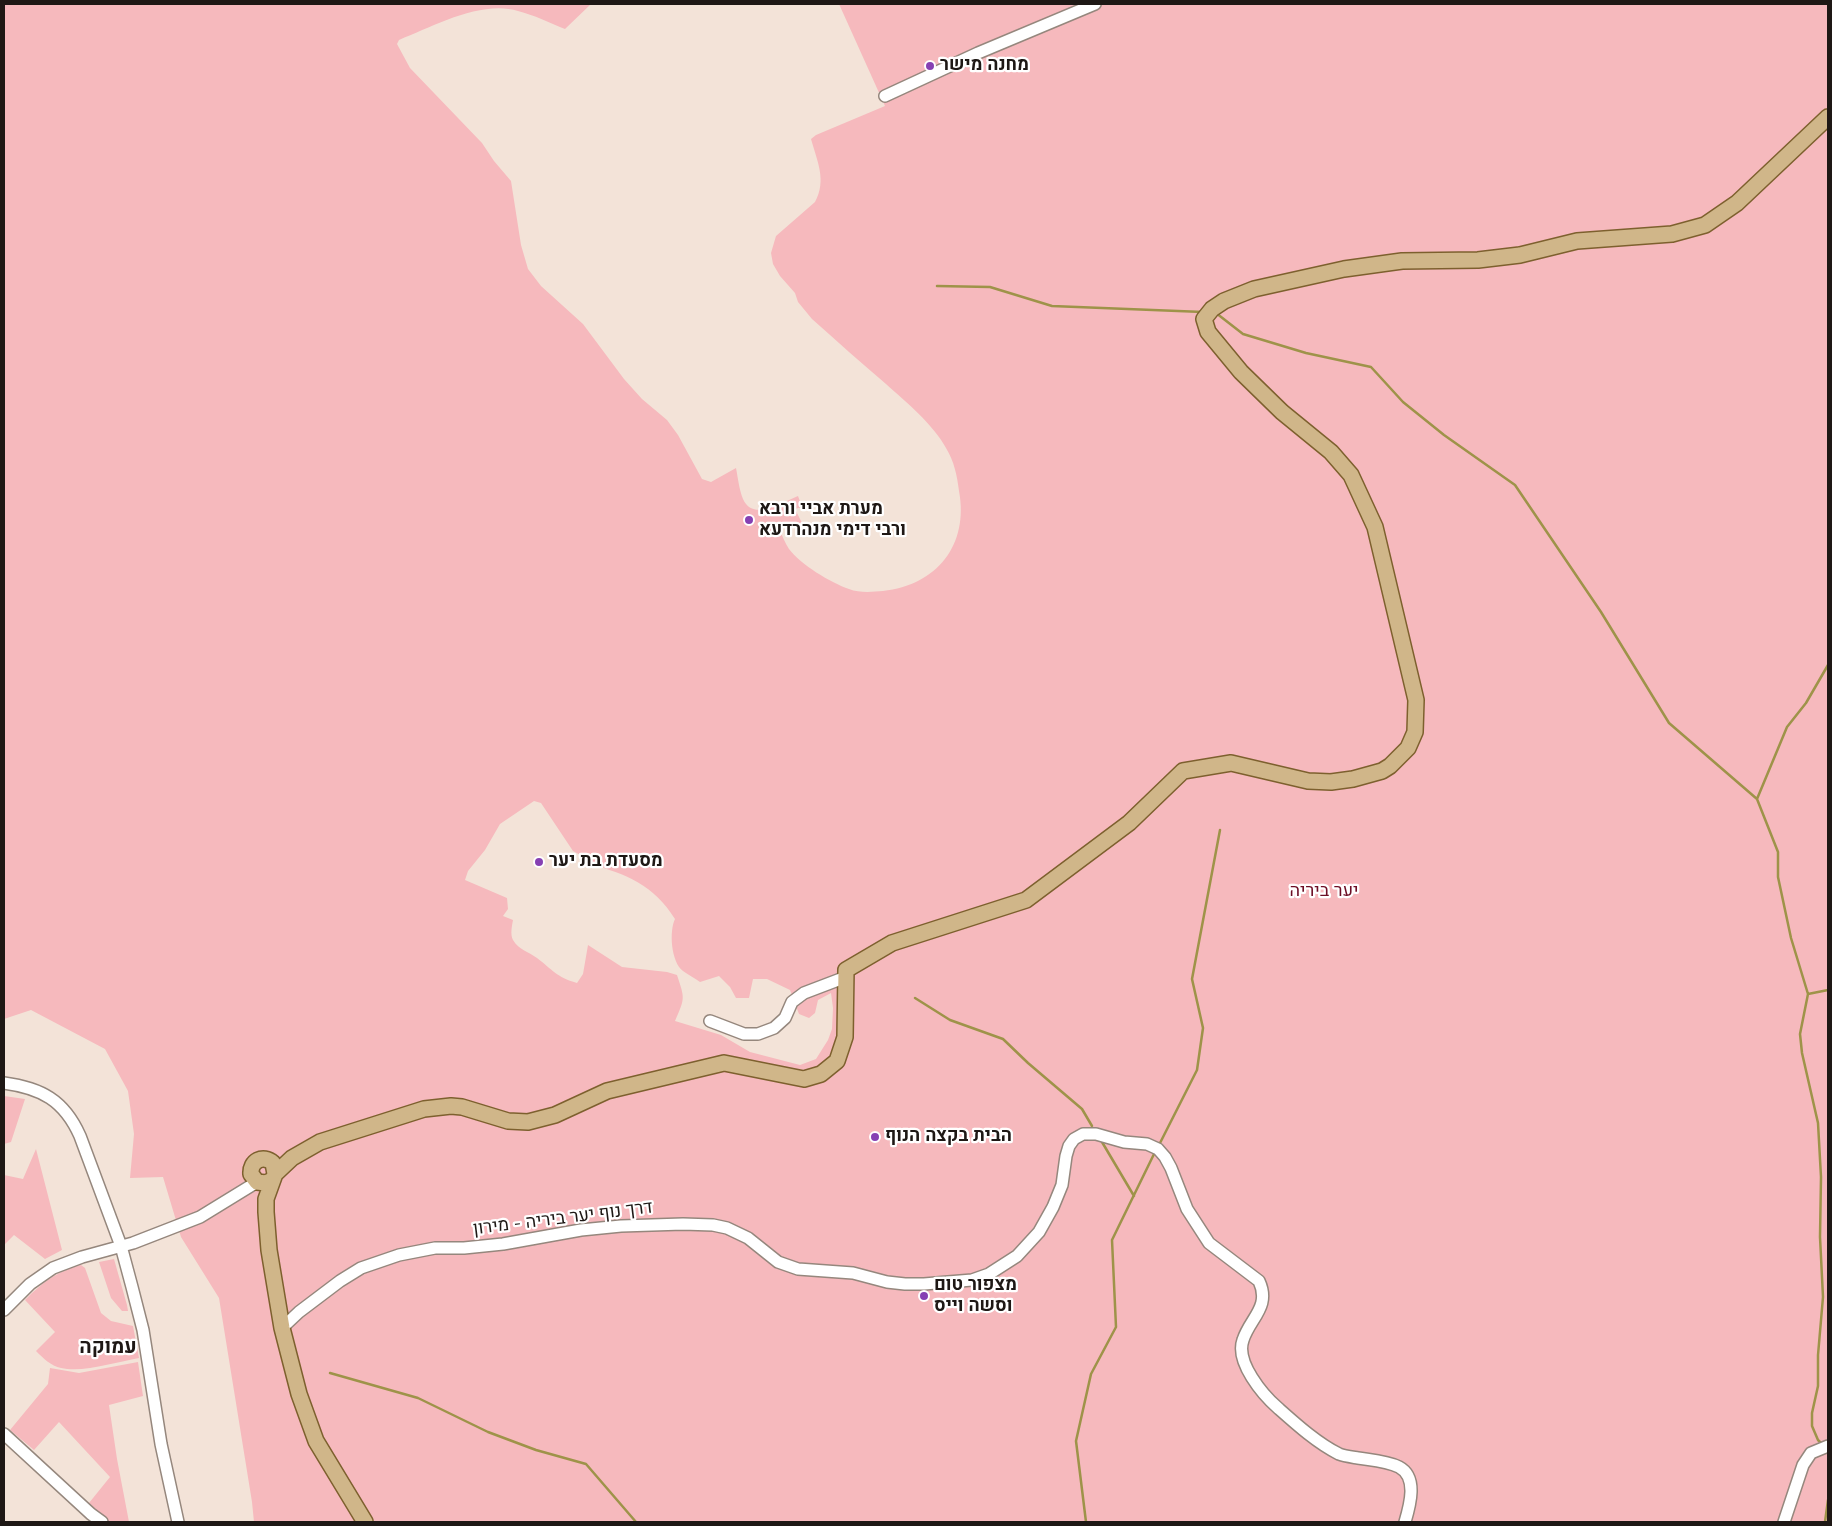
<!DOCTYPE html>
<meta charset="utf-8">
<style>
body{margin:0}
#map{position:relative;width:1832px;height:1526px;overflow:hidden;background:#f3e3d8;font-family:"Nunito Sans",sans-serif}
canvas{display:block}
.frame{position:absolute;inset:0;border:5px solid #1e1815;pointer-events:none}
</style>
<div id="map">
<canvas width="1832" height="1526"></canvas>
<div class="frame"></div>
</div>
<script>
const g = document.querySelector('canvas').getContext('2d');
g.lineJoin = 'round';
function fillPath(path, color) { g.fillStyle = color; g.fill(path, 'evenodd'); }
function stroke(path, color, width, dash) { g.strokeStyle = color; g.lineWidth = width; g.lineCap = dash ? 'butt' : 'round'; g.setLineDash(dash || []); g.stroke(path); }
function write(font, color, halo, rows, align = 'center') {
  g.font = font + ' "Nunito Sans",Heebo,sans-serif'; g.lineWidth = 4.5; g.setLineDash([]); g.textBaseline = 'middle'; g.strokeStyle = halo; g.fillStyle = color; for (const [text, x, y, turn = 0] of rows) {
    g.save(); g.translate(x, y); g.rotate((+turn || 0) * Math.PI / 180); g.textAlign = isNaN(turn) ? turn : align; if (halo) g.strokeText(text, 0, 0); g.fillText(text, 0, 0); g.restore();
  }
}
fillPath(new Path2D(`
 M 4,4 L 591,4 L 565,29 C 550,23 534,15 518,11 C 481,0 434,26 399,40 L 397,44 L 410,68 L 482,143 L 494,161 L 511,181 L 521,245 L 528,269 L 541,286 L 583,324 L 624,379 L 642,399 L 667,420 L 678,435 L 702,479 L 711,482 L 736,468 C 738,478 739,489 743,499 C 753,522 783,502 798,496 L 802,507 L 795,509 L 802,523 L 779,529 C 782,535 785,543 789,549 C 800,564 831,583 849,589 C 859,593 872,592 883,591 C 937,585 969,545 959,491 C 957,475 954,461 946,448 C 933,424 906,402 886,384 C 861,363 837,341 812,319 L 798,302 L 795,293 L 780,276 L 773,264 L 771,253 L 776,236 L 815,202 C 827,180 817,161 811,139 L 816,135 L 885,106 L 839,4 L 1828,4 L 1828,1522 L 254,1522 L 252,1502 L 219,1298 L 181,1237 L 163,1177 L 130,1178 L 134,1134 L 128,1091 L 105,1049 L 31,1010 L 4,1019 ZM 534,801 L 541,803 L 573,851 L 586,858 L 590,864 C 626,874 654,885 675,919 C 669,931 671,962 683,971 C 688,975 695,978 700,982 L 719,976 L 730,987 L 736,998 L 749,998 L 753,979 L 767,979 L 790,990 L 799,1014 L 809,1018 L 815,1013 L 818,1000 L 831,993 L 833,1008 L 832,1029 L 828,1040 L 816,1059 L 800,1065 L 750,1052 L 721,1035 L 675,1021 C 685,998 685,999 677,975 L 667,972 L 622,967 L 588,945 L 583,974 L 577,983 C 556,977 553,970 537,958 C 529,952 519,950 513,940 C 510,934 512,926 513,920 L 503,916 L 508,909 L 507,898 L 465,880 L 468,871 L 485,850 L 500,824 Z
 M 4,1096 L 25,1099 L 11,1142 L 4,1144 Z
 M 36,1149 L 62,1250 L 45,1259 L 14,1235 L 4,1245 L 4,1175 L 23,1179 Z
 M 114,1259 L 127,1305 L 128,1311 L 122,1311 L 111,1298 L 99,1262 Z
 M 81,1265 L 85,1268 L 101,1313 L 111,1321 L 133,1326 L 139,1358 C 116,1362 83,1373 61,1368 C 51,1366 43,1358 36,1351 L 55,1332 L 25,1300 C 43,1282 56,1272 81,1265 Z
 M 138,1362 L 143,1396 L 109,1405 L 117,1459 L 129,1522 L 108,1522 L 89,1503 L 110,1477 L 59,1422 L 34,1450 L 10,1430 L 48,1384 L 50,1368 L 79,1373 Z`), '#f6b9bd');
stroke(new Path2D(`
 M 937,286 L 990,287 L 1052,306 L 1203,312
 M 1216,313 L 1243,334 L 1306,353 L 1371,367 L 1403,402 L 1444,435 L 1515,485 L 1601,612 L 1669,723 L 1757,799 L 1778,852 L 1778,877 L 1791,938 L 1808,994 L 1800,1034 L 1802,1053 L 1818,1123 L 1821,1177 L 1820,1237 L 1823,1297 L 1818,1355 L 1818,1386 L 1812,1413 L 1812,1426 L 1818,1440 L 1822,1444
 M 1757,799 L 1787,727 L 1806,703 L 1828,665
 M 1808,994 L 1828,990
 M 915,998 L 950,1020 L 1003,1039 L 1028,1063 L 1082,1109 L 1092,1126
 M 1102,1142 L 1134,1196
 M 1159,1145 L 1197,1070 L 1203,1028 L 1192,979 L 1220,830
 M 330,1373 L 418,1398 L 488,1432 L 536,1450 L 586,1464 L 636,1522
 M 1086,1522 L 1076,1441 L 1091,1374 L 1116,1327 L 1112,1240 L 1155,1152
 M 1825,1522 L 1828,1500`), '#9e9349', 2.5);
const minor = new Path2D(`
 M 885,96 L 978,53 L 1095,4
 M 710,1021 L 744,1034 L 758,1034 L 774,1028 L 785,1018 L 792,1002 L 804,993 L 846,977
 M 4,1083 C 41,1088 64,1100 80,1136 L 121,1246 L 132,1287 L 143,1330 L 161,1444 L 178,1522
 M 4,1310 L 30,1284 L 53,1268 L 82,1257 L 133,1243 L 200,1217 L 257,1182
 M 282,1328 L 299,1312 L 340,1281 L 361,1268 L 399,1255 L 435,1248 L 464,1248 L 503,1244 L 581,1230 L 621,1226 L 683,1224 L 713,1225 L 727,1228 L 748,1238 L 778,1262 L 798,1269 L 853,1273 L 887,1282 L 905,1284 L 924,1284 L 972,1280 L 989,1274 L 1017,1256 L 1039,1232 L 1053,1207 L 1062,1185 L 1066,1156 L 1069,1146 L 1074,1139 L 1083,1134 L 1096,1134 L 1124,1142 L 1147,1144 L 1158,1149 L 1165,1157 L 1171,1168 L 1187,1209 L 1209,1243 L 1259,1281 C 1271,1307 1250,1318 1243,1340 C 1235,1362 1263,1395 1278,1408 C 1296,1424 1317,1443 1339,1454 C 1344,1456 1352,1457 1358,1458 C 1370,1460 1387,1461 1399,1467 C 1418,1477 1410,1505 1405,1522
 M 4,1434 L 91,1514 L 102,1522
 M 1784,1522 L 1803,1465 L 1811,1453 L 1828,1446`);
const major = new Path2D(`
 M 272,1180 L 266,1183 L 257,1182 L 251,1174 C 250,1161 263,1154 273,1163 L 275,1174
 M 365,1522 L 316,1441 L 299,1394 L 282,1328 L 269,1250 L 266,1212 L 266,1199 L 275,1174 L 292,1158 L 320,1142 L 424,1109 L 451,1106 L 462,1107 L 508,1121 L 528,1122 L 555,1115 L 607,1091 L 724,1063 L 804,1079 L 821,1074 L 837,1061 L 845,1037 L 846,970 L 892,943 L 1026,900 L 1129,823 L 1183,771 L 1231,763 L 1308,781 L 1331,782 L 1353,779 L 1382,771 L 1390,766 L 1408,748 L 1415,732 L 1416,700 L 1375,527 L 1351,475 L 1331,452 L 1282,412 L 1241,372 L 1208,332 L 1204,319 L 1212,309 L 1224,301 L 1254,289 L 1344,269 L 1402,261 L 1478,260 L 1520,255 L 1577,241 L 1672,234 L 1705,225 L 1737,203 L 1828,117`);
stroke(minor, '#95877d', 14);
stroke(major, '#7d602e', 18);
stroke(minor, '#fff', 11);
stroke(major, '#d0b689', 15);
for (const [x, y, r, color] of [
 [930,66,5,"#8640b3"],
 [749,520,5,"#8640b3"],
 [539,862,5,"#8640b3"],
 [875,1137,5,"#8640b3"],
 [924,1296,5,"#8640b3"]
]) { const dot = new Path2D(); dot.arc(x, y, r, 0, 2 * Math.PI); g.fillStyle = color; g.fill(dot); stroke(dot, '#fff', 2); }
write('bold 18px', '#1e1815', '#fff', [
 ["מחנה מישר",940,66],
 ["מערת אביי ורבא",759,510],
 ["ורבי דימי מנהרדעא",759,531],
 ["מסעדת בת יער",549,862],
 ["הבית בקצה הנוף",885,1137],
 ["מצפור טום",934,1286],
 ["וסשה וייס",934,1307]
], 'left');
write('18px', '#6d0e25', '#fff', [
 ["יער ביריה",1324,892]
]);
write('18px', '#1e1815', '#fff', [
 ["דרך נוף יער ביריה - מירון",563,1219,-7]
]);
write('bold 20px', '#1e1815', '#fff', [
 ["עמוקה",108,1348]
]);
</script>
